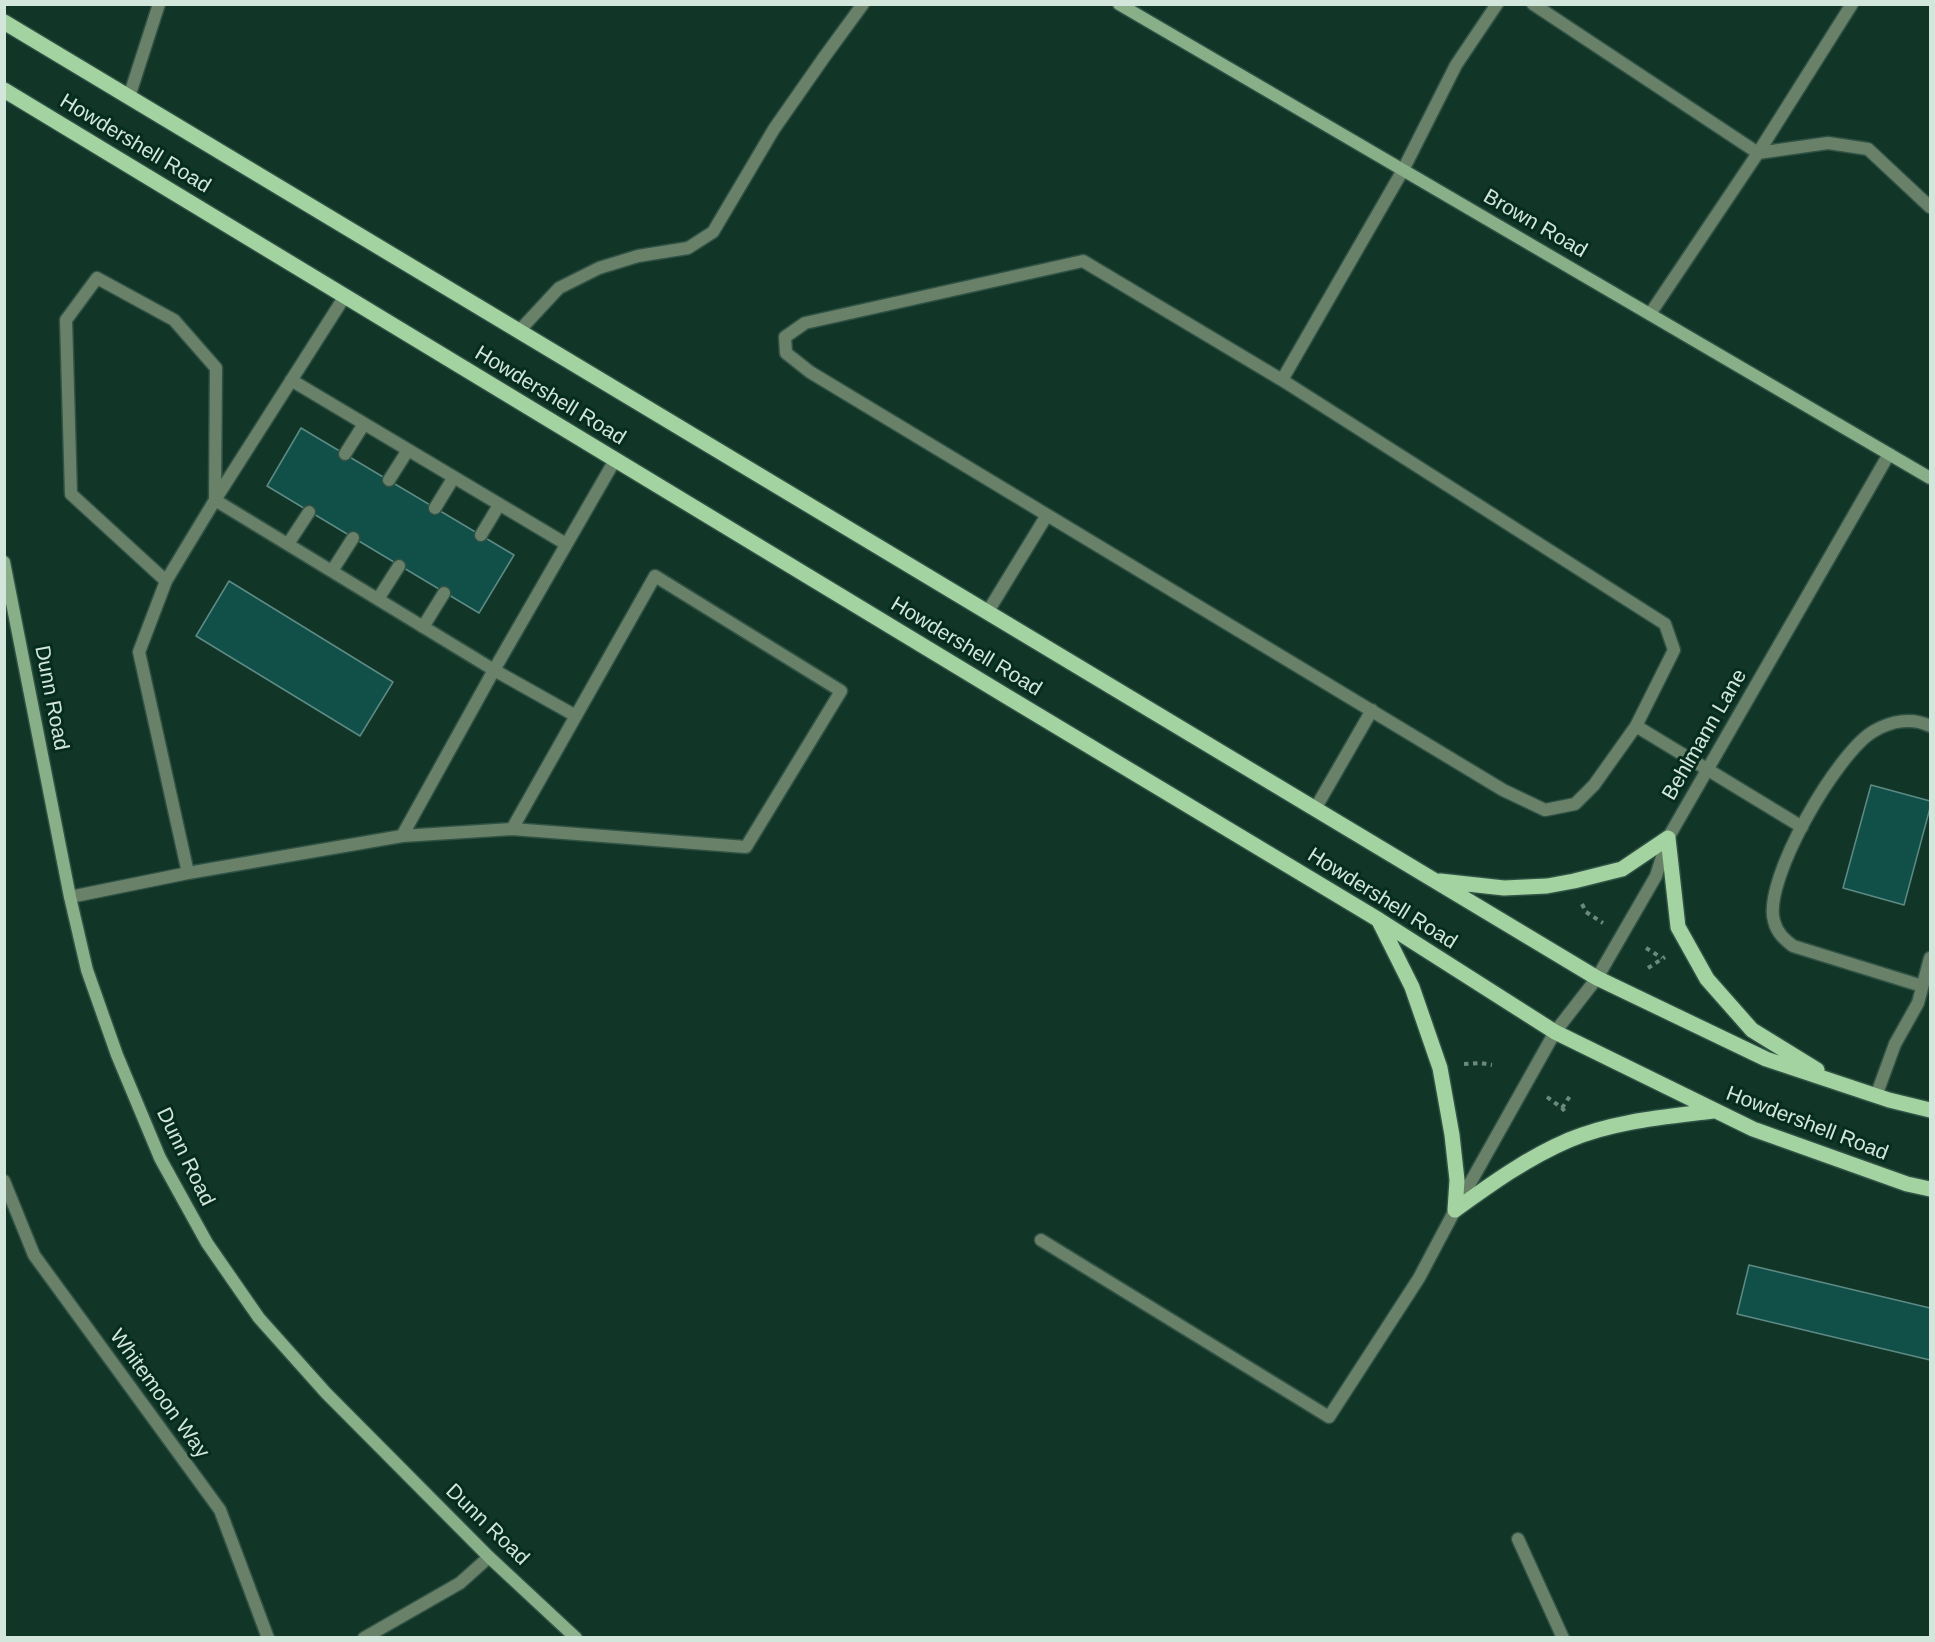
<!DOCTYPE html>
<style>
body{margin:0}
#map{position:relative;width:1935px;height:1642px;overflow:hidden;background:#113628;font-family:Helvetica,sans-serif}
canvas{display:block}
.frame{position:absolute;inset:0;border:6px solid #d2e6dc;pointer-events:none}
</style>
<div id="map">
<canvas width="1935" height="1642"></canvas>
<div class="frame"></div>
</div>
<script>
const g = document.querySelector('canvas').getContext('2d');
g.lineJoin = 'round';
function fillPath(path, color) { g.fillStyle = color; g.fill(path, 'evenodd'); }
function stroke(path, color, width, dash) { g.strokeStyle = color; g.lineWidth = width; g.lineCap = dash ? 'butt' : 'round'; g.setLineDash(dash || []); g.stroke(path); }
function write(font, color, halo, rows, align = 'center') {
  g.font = font + ' Helvetica,sans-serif'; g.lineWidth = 6; g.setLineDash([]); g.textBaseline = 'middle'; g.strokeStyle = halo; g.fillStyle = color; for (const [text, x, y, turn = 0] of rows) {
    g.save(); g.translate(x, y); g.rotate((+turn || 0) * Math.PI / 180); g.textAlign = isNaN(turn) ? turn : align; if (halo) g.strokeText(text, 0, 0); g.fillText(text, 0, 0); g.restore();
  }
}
const building = new Path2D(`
 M 301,428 L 514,555 L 479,613 L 267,486 Z
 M 229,581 L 393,682 L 360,736 L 196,636 Z
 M 1871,785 L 1930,801 L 1930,808 L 1904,905 L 1843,888 Z
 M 1749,1265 L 1930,1308 L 1930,1360 L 1737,1314 Z`);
fillPath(building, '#114f49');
stroke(building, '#5e8a84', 1.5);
const lane = new Path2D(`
 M 1497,4 L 1456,65 L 1403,170 L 1282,380 L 1083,261 L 805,323 L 785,337 L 786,353 L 810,372 L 1503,790 L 1545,810 L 1575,804 L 1594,785 L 1636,726 L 1802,827
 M 1533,4 L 1758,153 L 1852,4
 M 129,97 L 159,4
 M 1650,314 L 1758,153 L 1828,143 L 1868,149 L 1930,207
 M 519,331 L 559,288 L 599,268 L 638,256 L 688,248 L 713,232 L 774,129 L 825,56 L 863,4
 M 291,380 L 566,544
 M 1282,380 L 1665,624 L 1674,650 L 1636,726
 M 345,454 L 364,424
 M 389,480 L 408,450
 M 435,508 L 454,477
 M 481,535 L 499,505
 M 288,544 L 309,512
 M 332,571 L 353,538
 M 166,581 L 71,494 L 66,320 L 97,278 L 174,320 L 216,368 L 215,500 L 494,670 L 576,716
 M 378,599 L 399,566
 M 987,613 L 1047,515
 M 423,627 L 444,593
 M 1315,809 L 1372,710
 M 402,836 L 512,829 L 655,576 L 841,691 L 746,847 L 512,829
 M 188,873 L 139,652 L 166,581 L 215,500 L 345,296
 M 70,897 L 188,873 L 402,836 L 494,670 L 615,460
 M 1922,986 L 1793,946 C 1784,939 1777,933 1774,921 C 1762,881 1838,751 1874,731 C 1891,721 1912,717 1930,726
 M 1876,1096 L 1895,1044 L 1918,1003 L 1930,958
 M 1041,1240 L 1329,1417 L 1419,1278 L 1455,1210 L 1555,1032
 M 1518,1539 L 1563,1638`);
const street = new Path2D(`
 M 1555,1032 L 1597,978 L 1656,876 L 1668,838 L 1889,454
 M 4,1181 L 34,1255 L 220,1510 L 268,1638
 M 364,1638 L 460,1583 L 489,1557`);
const secondary = new Path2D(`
 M 1119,4 L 1930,478
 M 4,562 L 70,897 L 87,970 L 117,1055 L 160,1158 L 207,1243 L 259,1318 L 326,1393 L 489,1557 L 576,1638`);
const primary = new Path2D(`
 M 4,22 L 1597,978 L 1766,1059 L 1889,1100 L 1930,1110
 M 4,90 L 1006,696 L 1379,920 L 1555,1032 L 1753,1129 L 1907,1184 L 1930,1189
 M 1440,881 L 1504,888 L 1547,886 L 1574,881 L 1622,869 L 1668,838 L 1678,927 L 1707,979 L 1752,1030 L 1817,1070
 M 1379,921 L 1412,987 L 1440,1068 L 1452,1135 L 1457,1180 L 1455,1210
 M 1455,1210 C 1491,1184 1527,1158 1569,1140 C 1614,1121 1665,1117 1713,1111`);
stroke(lane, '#305245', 15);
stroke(street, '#305245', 15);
stroke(secondary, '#305245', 15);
stroke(primary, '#305245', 18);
stroke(new Path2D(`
 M 1582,904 L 1586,912 L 1603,923
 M 1646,948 L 1662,958
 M 1648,968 L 1665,957
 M 1464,1064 L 1480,1063 L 1492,1065
 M 1547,1097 L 1562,1108 L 1567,1114
 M 1562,1108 L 1570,1096`), '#6c897d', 4, [4.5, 4.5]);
stroke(lane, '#698168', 12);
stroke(street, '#698168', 12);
stroke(secondary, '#89af88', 12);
stroke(primary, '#a2d3a1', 15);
write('21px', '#d2e6dc', '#062c1e', [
 ["Howdershell Road",135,144,31],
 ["Brown Road",1535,224,30],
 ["Howdershell Road",550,396,31],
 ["Howdershell Road",966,647,31],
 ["Dunn Road",51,698,79],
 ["Behlmann Lane",1705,735,-60],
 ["Howdershell Road",1382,899,32],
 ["Howdershell Road",1807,1124,21],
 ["Dunn Road",185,1157,64],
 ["Whitemoon Way",159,1394,54],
 ["Dunn Road",487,1525,44]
]);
</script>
